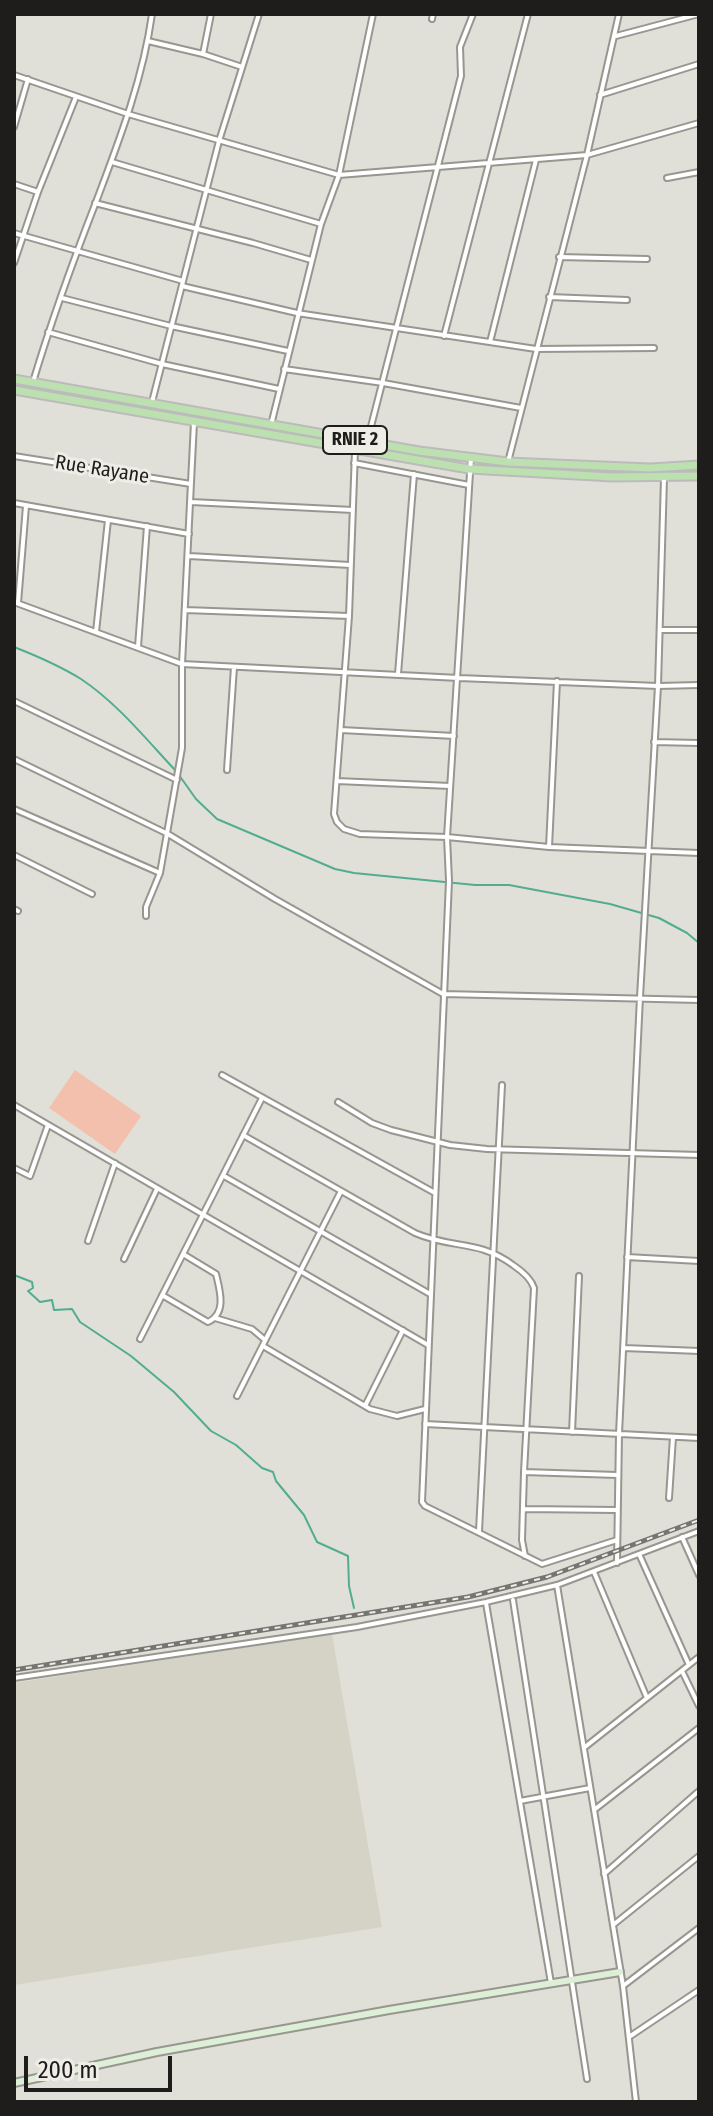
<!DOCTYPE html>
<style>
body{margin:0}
#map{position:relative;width:713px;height:2116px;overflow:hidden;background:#e0e0d9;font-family:"Fira Sans Condensed",sans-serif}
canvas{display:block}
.frame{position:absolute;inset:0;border:16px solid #1e1d1b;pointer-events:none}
.scale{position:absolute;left:24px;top:2056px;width:148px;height:36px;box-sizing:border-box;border:4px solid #1e1d1b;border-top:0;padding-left:10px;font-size:24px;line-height:28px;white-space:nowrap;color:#1e1d1b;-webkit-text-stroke:6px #eeede6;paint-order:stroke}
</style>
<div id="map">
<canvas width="713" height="2116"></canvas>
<div class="frame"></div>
<div class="scale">200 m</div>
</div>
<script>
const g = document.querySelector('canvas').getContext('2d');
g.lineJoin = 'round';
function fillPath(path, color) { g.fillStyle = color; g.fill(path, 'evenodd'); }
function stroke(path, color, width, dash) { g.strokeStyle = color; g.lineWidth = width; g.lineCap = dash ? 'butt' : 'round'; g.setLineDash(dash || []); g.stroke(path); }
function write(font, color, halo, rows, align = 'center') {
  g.font = font + ' "Fira Sans Condensed",sans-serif'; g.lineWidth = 6; g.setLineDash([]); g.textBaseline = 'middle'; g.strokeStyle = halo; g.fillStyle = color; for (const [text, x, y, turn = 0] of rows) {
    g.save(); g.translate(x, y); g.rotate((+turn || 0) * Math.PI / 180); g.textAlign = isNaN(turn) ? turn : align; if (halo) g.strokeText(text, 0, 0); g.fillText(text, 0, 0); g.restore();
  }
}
fillPath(new Path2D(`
 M 332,1634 L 382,1927 L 14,1985 L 14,1683 Z`), '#d4d3c6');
fillPath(new Path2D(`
 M 75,1070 L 141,1116 L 115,1154 L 49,1108 Z`), '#f2c0ac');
stroke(new Path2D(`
 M 14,647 C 37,656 60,666 81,679 C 117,703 146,739 175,770
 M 179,775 L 196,799 L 217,819 L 335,869 L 354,873 L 475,885 L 509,885 L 610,904 L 659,918 L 687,933 L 699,943
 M 14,1275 L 32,1282 L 33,1288 L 28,1291 L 40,1302 L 52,1300 L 54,1310 L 72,1309 L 80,1322 L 131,1356 L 174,1392 L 211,1431 L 236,1445 L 262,1468 L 273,1472 L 276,1481 L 304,1515 L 317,1542 L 348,1556 L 349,1586 L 354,1608`), '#52ad90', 2);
const street = new Path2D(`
 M 432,19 L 433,14
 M 616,36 L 699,14
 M 148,41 L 203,54 L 242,67
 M 203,54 L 211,14
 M 14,75 L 128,114 L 339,175 L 587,155 L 699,123
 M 600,95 L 699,64
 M 14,127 L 28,79
 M 112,162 L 321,224
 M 667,178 L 699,172
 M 14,184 L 38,192
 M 95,203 L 253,243 L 311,260
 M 14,233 L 183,281
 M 559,257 L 647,259
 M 14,263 L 38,192 L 76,97
 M 182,286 L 297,313 L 536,349 L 654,348
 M 549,297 L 627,300
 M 62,298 L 171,326 L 288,351
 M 48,332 L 162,364 L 279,389
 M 444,336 L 528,14
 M 490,342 L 536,160
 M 284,369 L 383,383 L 521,408
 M 33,382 C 51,322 73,261 96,202 C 119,141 143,79 152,14
 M 152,402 L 219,141 L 259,14
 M 271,425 L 321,224 L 339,175 L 373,14
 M 367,442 L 461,76 L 460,47 L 473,14
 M 355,451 L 349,616 L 334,814 L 337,822 L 344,829 L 360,834 L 447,837 L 549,847 L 699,853
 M 14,456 L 191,484
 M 471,457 L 447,837 L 449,881 L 422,1502 L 425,1506 L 542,1564 L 617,1540
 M 508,462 L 587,155 L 619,14
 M 354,463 L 469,485
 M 191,502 L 353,510
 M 14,503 L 189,534
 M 189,556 L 350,565
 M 14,602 L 182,664 L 459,678 L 658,686 L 699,685
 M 18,603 L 26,506
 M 185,610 L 349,616
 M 660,630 L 699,630
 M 96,632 L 108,520
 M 138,647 L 147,526
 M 398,674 L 414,474
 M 14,701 L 177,780
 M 341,730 L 454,736
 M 654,742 L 699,743
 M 14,759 L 168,834 L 275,899 L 443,994 L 699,1000
 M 227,770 L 234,667
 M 337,781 L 450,786
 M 14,809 L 160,873
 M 549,847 L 557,681
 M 14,855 L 92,894
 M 14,909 L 18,911
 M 146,916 L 146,907 L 160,873 L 182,748 L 182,664 L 194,422
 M 222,1075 L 435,1193
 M 338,1102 L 372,1123 L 391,1130 L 450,1145 L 487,1149 L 699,1155
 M 14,1105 L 428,1345
 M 243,1135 L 415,1233 C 451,1249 478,1239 513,1265 C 522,1271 531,1278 534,1288 L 524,1472 L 522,1540 L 525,1556
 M 14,1168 L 30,1176 L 48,1125
 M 224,1176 L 430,1294
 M 88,1241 L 115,1163
 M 627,1257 L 699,1261
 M 124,1259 L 157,1189
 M 162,1295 L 208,1322 C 227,1313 220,1291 216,1274 L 183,1254
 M 215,1318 L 252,1329 L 265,1340
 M 140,1339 L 262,1098
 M 263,1346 L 370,1409 L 397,1416 L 425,1409
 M 624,1348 L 699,1351
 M 237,1396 L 341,1191
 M 365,1406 L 403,1330
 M 425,1424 L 699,1438
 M 572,1432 L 579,1276
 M 524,1472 L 617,1475
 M 669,1498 L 673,1437
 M 524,1509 L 617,1510
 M 479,1531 L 502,1085
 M 682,1537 L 699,1575
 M 639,1554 L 689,1665
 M 617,1563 L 619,1434 L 640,997 L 658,686 L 664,478
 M 594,1572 L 647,1698
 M 557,1585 L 623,1986 L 636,2102
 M 513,1600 L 587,2079
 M 486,1603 L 551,1983
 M 682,1671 L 699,1706
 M 14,1678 L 357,1627 L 486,1602 L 557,1585 L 699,1531
 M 585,1747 L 699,1657
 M 520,1801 L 590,1788
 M 594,1810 L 699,1728
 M 604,1874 L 699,1791
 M 613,1925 L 699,1856
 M 623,1986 L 699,1928
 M 629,2037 L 699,1990`);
const secondary = new Path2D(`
 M 14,2083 L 157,2052 L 389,2010 L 620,1972`);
const primary = new Path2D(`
 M 14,379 L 419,451 L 508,462 L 650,468 L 699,465
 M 14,390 L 469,469 L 612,477 L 699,476`);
stroke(street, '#979790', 8);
stroke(secondary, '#979790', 10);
stroke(primary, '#bcbbbb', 11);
stroke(street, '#fff', 4);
stroke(secondary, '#ddf0d7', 6);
stroke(primary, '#bce0af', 7);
const rail = new Path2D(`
 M 14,1670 L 468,1597 L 547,1577 L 699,1520`);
stroke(rail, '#767571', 5);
stroke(rail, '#eeede6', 2, [6]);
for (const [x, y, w] of [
 [355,440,64]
]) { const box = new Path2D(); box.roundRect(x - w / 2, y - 14, w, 28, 6); g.fillStyle = '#eeede6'; g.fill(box); stroke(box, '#1e1d1b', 2); }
write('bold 18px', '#1e1d1b', null, [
 ["RNIE 2",355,440]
]);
write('20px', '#1e1d1b', '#eeede6', [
 ["Rue Rayane",102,470,9]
]);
</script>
